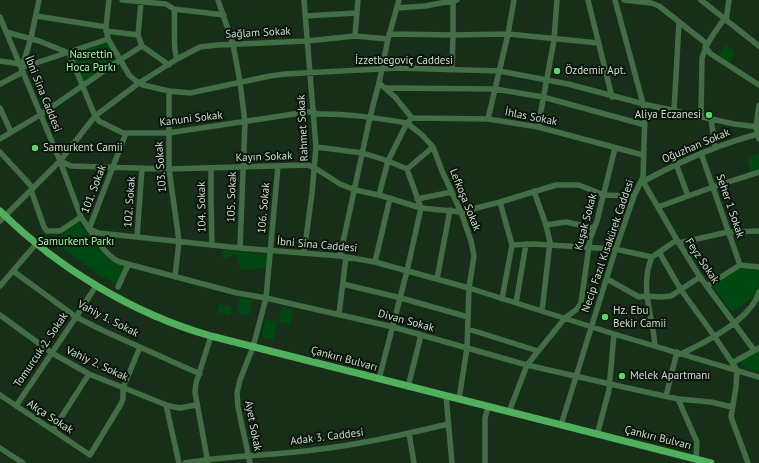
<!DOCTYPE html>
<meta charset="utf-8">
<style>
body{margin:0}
canvas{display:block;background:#172f19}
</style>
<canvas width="759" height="463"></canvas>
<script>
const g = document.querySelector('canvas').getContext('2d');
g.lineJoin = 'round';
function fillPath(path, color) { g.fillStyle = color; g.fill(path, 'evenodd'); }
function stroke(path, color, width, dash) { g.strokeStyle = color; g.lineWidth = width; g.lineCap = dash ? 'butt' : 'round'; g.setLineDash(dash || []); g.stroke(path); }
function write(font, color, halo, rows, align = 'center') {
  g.font = font + ' "PT Sans",sans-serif'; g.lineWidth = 4; g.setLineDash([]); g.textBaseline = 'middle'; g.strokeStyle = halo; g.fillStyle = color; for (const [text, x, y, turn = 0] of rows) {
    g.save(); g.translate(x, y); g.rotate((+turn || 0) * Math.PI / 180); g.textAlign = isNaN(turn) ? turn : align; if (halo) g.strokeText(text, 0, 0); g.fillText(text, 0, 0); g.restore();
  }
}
fillPath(new Path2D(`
 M 106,42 L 115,61 L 84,82 L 71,55 Z
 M 725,45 L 736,53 L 728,63 L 718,56 Z
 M 759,153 L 759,169 L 751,172 L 747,159 Z
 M 79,223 L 107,258 L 124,267 L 116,284 L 101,276 L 52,241 Z
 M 221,250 L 269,255 L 267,268 L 241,270 L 236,254 L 224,259 Z
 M 740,268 L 758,270 L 759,271 C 759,280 759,290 754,297 L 732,312 L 712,286 Z
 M 240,297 L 252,300 L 249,315 L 237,313 Z
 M 218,304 L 231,307 L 230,315 L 218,312 Z
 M 282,307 L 293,310 L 290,324 L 279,322 Z
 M 265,320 L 277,322 L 273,340 L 262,337 Z
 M 759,351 L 759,371 L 749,369 L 741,364 L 741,360 Z`), '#004811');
stroke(new Path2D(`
 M 109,0 L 106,27 L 108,39 L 129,75 L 136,81 L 143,85 L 169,91 L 190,93 L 270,76 L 285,74 L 398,68 L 499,71 L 568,84 L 644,104 L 734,124 L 759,127
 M 122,0 L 166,4 L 174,9 L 224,15
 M 218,0 L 233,44 L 240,82 L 245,122 L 240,248
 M 588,0 L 612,97
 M 624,0 L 651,3 L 659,6 L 707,44
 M 701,0 L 759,46
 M 141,2 L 138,35 L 142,46 L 169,65
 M 397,8 L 425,6 L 457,0
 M 174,9 C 176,22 172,49 177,59
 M 36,16 L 106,27
 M 305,16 L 356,13
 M 0,17 L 60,161 L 81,217 L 89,229 L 99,233 L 240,248 L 340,256 L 375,262 L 469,288 L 614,334 L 759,377
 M 726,21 L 729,0
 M 106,31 L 138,35
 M 6,32 L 39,41 L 69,53 L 95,116 L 99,121 L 123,133 L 168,133 L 314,111
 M 389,34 L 453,35 L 508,34 L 599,43
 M 355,36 L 358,0
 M 705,47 L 711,54 L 759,85
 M 0,61 L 20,64
 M 22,67 L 31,38 L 39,0
 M 21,68 L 108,39
 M 452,70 L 453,35 L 453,0
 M 379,83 L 395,97 L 412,118 L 407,123 L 422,135 L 433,147 L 442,171 L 461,212 L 471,241 L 474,256 L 469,288 L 467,348 L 459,399
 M 0,84 L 23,72
 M 386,88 L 495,89 L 543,97 L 645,125
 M 169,91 L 169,169 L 179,241 L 175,277
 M 759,105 L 756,127 L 759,139
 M 0,108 L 11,132
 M 674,111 L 679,22
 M 314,114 C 346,113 376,118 407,123 L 388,161 L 379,195
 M 701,117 L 702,58 C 706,43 715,32 724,19
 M 412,118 L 488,119 L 538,127 L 643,155
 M 488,119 L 508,34 L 514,0
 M 711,119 L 715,147
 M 538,127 L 554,40 L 557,0
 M 126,133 L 89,229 C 98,241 106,256 120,262 L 237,293 L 266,298 L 393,327 L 527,365 L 610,384 L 678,399 L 711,402 L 732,407
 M 0,139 L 40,115 L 120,60 L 142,46
 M 316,147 L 363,153 L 388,161 L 407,169 L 421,208 L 407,271 L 379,379
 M 0,152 L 33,188
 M 701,153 L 740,265
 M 60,161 L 71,166 L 169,169 L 308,165 L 315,168 L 340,184 L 355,190 L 379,195 L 421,208 L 461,212 L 500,202 L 556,185 L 579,185 L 604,195 L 634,196
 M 676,164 L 688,196
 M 211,168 L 211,202 L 212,245
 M 407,169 L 433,147
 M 643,177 L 645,185 L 677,240 L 700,277 L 754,350
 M 644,181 C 681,161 716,145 758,134
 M 31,190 L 44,227 L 47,231 L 60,231 L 81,217
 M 534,191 L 546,225 L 550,242 L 542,311
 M 417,199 L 452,192
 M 500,202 L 512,245 L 502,299
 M 658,207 L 713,187 L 759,172
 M 0,221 L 60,161 L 95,116 L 139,83 L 177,59 L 200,47 L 218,45 L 307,41 L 355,36 L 388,39
 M 546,225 L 566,222 L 594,228
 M 137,237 L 142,168
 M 679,243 L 728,232 L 759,231
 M 512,245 L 534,244 L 615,249 L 652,257 L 677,240
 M 659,252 L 681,290 L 715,337 L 737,370 L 736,387 L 731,417 L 748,463
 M 304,253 L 312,193 L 316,147 L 304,0
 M 340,256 L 370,117 L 379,83 L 388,39 L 399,0
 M 652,257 C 639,287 653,316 655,346
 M 375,262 L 390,198
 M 13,271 L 76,317 L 104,331 L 200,374
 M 437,279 L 450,210
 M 607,279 L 639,297 L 646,296 L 661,297 L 671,296 L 700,277
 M 343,284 L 401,298 L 468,317
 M 0,286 L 36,244
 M 707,286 L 740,265 L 759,267
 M 118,287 L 128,265
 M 516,303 L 526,244
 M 339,314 L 346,257
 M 0,315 L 52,353 L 89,374 L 169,406 L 180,408 L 196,405
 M 468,329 L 538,351
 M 683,353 C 706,342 752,319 759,292
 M 732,363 L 759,348
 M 408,387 L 421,335
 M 0,395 L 90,455 L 121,404 L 123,399 L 123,388 L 140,347
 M 446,396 L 452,463
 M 666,396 L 677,352
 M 678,399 L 697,442 L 696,459
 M 166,405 L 179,463
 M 16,406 L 76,317 L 96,286
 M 509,412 L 527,365 L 565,318 L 577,309 L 581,303 L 590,239 L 597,221 L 615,148
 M 561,425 L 615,251 L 634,196 L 643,177 L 645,111 L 615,0
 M 53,430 L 89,374
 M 409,433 L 414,463
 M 597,435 L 609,390 L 614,334
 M 0,448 L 23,463
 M 185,463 C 227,455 270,456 313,450 C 359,445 403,435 448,424
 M 208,463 L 195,392 L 196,383 L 211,336
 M 250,463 L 238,407 L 237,393 L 240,380 L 253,347 L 266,298 L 278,166
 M 485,463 L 485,418 L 488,407`), '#426d45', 5.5);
stroke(new Path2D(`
 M 0,211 C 58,268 133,314 211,336 L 711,463`), '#51b05d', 7);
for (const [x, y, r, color] of [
 [557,71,4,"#5dd56c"],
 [709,115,4,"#5dd56c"],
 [35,148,4,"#5dd56c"],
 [605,317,4,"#5dd56c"],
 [622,376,4,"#5dd56c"]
]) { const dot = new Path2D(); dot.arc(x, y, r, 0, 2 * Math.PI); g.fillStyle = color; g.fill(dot); stroke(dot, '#0a140b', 1.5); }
write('11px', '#ceddcf', '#0a140b', [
 ["Sağlam Sokak",258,33,-3],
 ["İzzetbegoviç Caddesi",404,61],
 ["İbni Sina Caddesi",43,94,68],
 ["İhlas Sokak",531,117,11],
 ["Kanuni Sokak",191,119,-7],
 ["Rahmet Sokak",303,128,-93],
 ["Oğuzhan Sokak",696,146,-23],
 ["Kayın Sokak",264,157,-2],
 ["103. Sokak",161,167,-94],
 ["101. Sokak",94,189,-69],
 ["105. Sokak",232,197,-88],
 ["Lefkoşa Sokak",465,200,68],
 ["102. Sokak",130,202,-86],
 ["Seher 1 Sokak",730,206,71],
 ["104. Sokak",202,207,-91],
 ["106. Sokak",264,208,-85],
 ["Kuşak Sokak",586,222,-75],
 ["İbni Sina Caddesi",317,245,5],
 ["Necip Fazıl Kısakürek Caddesi",608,246,-71],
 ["Feyz Sokak",702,261,56],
 ["Vahiy 1. Sokak",108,319,27],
 ["Divan Sokak",406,321,15],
 ["Tomurcuk 2. Sokak",41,350,-56],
 ["Çankırı Bulvarı",344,359,15],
 ["Vahiy 2. Sokak",97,364,25],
 ["Akça Sokak",50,417,33],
 ["Ayet Sokak",253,426,79],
 ["Adak 3. Caddesi",327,437,-7],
 ["Çankırı Bulvarı",658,438,14]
]);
write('11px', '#9efba5', '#0a140b', [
 ["Nasrettin",91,55],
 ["Hoca Parkı",91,68],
 ["Samurkent Parkı",76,242]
]);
write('11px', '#ceddcf', '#0a140b', [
 ["Özdemir Apt.",565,71],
 ["Aliya Eczanesi",701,115,"right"],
 ["Samurkent Camii",43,148],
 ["Hz. Ebu",613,311],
 ["Bekir Camii",613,324],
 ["Melek Apartmanı",630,376]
], 'left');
</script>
